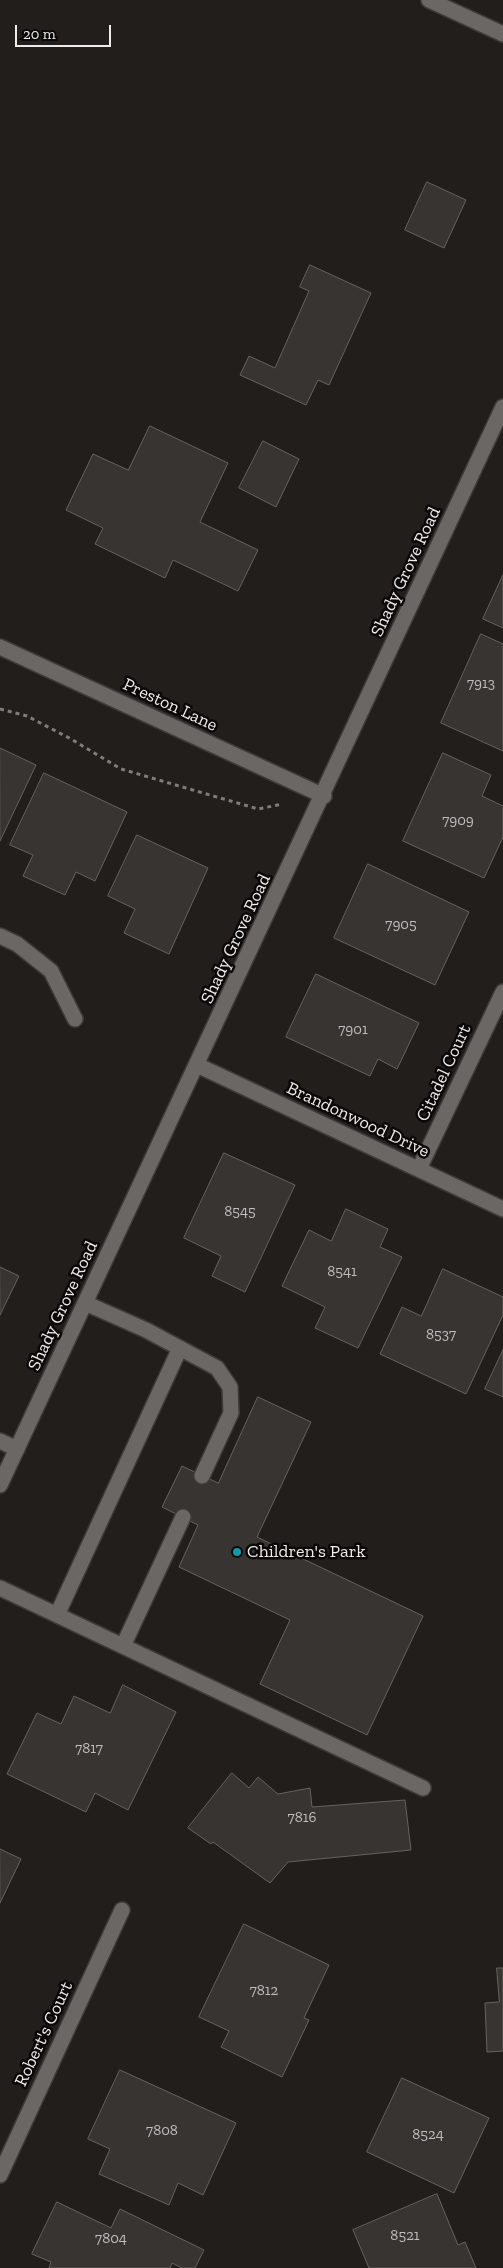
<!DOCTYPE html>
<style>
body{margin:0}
#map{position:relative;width:503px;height:2268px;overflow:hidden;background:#221e1c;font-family:"Zilla Slab",serif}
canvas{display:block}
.scale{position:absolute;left:15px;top:25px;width:96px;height:22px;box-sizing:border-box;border:2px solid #eeebea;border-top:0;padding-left:6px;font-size:15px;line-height:18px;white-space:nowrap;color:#eeebea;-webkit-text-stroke:4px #0a0908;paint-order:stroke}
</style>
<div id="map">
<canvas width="503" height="2268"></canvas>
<div class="scale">20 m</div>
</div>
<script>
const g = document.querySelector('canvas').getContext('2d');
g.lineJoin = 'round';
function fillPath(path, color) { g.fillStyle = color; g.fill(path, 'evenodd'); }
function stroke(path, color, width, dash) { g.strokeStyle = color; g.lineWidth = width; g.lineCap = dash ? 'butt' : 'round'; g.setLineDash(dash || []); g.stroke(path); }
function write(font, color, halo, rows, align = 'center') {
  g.font = font + ' "Zilla Slab",serif'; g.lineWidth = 5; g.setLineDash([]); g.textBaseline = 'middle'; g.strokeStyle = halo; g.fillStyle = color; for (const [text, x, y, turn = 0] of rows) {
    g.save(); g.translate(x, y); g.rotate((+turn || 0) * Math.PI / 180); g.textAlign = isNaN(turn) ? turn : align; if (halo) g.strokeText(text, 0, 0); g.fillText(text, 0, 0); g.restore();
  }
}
const building = new Path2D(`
 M 427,182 L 466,200 L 444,248 L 405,230 Z
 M 310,265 L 371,293 L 329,385 L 318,380 L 306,405 L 240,375 L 249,356 L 275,368 L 309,291 L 300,287 Z
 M 150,426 L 228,463 L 200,522 L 258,550 L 238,591 L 173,560 L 165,578 L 95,544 L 103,528 L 66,510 L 93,454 L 128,470 Z
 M 263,441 L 299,459 L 276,507 L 239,488 Z
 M 503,575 L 503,628 L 483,619 Z
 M 481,634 L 503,644 L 503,751 L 441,723 Z
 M 0,748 L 36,765 L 0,841 Z
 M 443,753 L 491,775 L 482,796 L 503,806 L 503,837 L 484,878 L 403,841 Z
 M 44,773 L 127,812 L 95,881 L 76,872 L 65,895 L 23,876 L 33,855 L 10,845 Z
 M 137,835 L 208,868 L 169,954 L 124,933 L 135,909 L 108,896 Z
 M 368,864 L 469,912 L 435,985 L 334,938 Z
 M 316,974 L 419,1023 L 397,1069 L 378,1059 L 370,1076 L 286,1037 Z
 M 224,1153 L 295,1185 L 245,1292 L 212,1276 L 221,1256 L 184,1238 Z
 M 346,1209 L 388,1229 L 380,1247 L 402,1257 L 358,1348 L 315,1328 L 325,1307 L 282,1286 L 309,1230 L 331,1241 Z
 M 0,1267 L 19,1276 L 0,1315 Z
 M 443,1269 L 503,1297 L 503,1315 L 466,1394 L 380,1354 L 402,1307 L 421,1316 Z
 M 503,1350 L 503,1397 L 485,1389 Z
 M 258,1397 L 311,1422 L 257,1537 L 423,1616 L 367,1735 L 260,1684 L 290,1620 L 179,1567 L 198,1525 L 162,1507 L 182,1466 L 218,1483 Z
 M 123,1685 L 176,1712 L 128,1810 L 95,1793 L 86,1812 L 7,1774 L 37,1713 L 61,1724 L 74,1696 L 110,1713 Z
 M 232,1773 L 249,1788 L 258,1777 L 278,1794 L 310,1788 L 312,1807 L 405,1800 L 411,1850 L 288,1862 L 270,1883 L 213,1842 L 211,1844 L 188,1828 Z
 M 0,1849 L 21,1859 L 0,1903 Z
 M 244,1924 L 329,1965 L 304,2018 L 309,2020 L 282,2077 L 221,2047 L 229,2031 L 199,2017 Z
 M 497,1968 L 503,1968 L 503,2051 L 487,2052 L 485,2003 L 499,2002 Z
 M 120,2070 L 236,2123 L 203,2195 L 178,2183 L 169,2205 L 99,2174 L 110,2149 L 88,2139 Z
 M 402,2078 L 489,2118 L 454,2193 L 367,2152 Z
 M 437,2194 L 458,2245 L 465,2242 L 476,2268 L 369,2268 L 353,2230 Z
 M 57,2202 L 111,2228 L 120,2209 L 204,2250 L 195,2268 L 182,2268 L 172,2263 L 170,2268 L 49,2268 L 51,2262 L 32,2254 Z`);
fillPath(building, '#373431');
stroke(building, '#67635f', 1);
const lane = new Path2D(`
 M 85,1303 L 146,1330 L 217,1368 L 230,1387 L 231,1413 L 202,1476
 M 0,1588 L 423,1788
 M 57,1615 L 180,1348
 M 123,1646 L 183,1517`);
const street = new Path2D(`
 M 429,0 L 503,34
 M 0,936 L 17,944 L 51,971 L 75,1019
 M 197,1065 L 503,1209
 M 419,1169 L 503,992
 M 0,1441 L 17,1449
 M 0,2175 L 122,1910`);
const secondary = new Path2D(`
 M 0,647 L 324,796
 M 0,1485 L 503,407`);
stroke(lane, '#3d3a38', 18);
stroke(street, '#3d3a38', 18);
stroke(secondary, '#3d3a38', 18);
stroke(new Path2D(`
 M 0,709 L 27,716 L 71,739 L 121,769 L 258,809 L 283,804`), '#7f7c7a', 3, [4, 4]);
stroke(lane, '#6b6764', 15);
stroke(street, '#6b6764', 15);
stroke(secondary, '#6b6764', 15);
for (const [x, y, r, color] of [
 [237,1552,5,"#0f9aa8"]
]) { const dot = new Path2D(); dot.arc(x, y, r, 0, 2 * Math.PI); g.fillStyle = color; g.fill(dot); stroke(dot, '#0a0908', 2); }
write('15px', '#c0bdbc', null, [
 ["7913",481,684],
 ["7909",458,821],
 ["7905",401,925],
 ["7901",353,1030],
 ["8545",240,1212],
 ["8541",342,1272],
 ["8537",441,1335],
 ["7817",89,1749],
 ["7816",302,1818],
 ["7812",264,1991],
 ["7808",162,2131],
 ["8524",428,2135],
 ["8521",405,2236],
 ["7804",111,2239]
]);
write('18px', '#eeebea', '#0a0908', [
 ["Shady Grove Road",406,572,-65],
 ["Preston Lane",170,705,25],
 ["Shady Grove Road",236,939,-65],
 ["Citadel Court",444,1073,-65],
 ["Brandonwood Drive",358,1120,25],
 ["Shady Grove Road",63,1306,-65],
 ["Robert's Court",44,2034,-65]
]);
write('18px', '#eeebea', '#0a0908', [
 ["Children's Park",247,1552]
], 'left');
</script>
